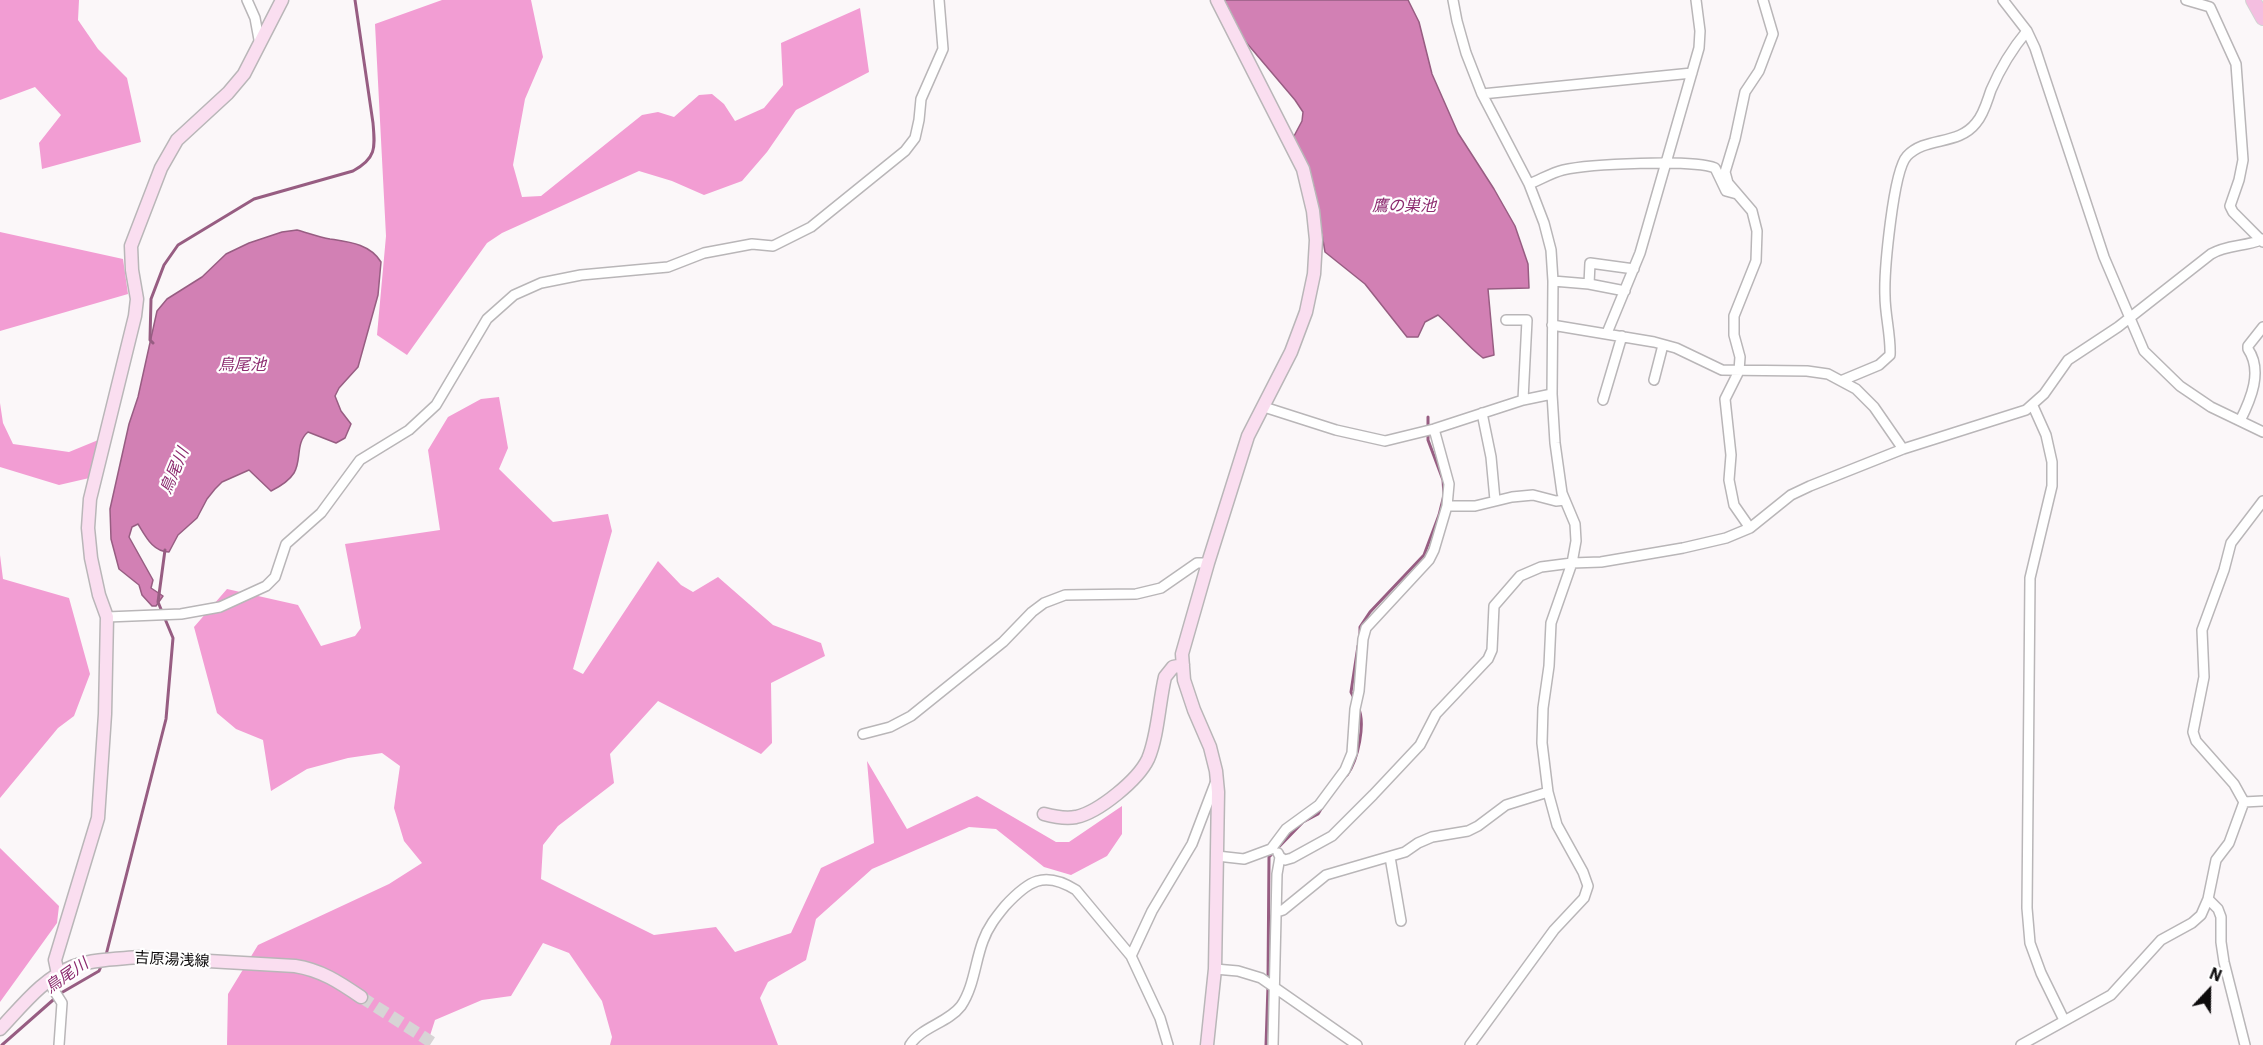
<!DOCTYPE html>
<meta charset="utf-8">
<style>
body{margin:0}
#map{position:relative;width:2263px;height:1045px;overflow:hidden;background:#fbf7f9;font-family:"IBM Plex Sans",sans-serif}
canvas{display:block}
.north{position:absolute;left:2179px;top:961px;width:60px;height:60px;-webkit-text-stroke:4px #fff;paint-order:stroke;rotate:22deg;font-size:16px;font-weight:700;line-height:24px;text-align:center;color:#0d0b0c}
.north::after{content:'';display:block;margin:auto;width:21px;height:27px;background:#0d0b0c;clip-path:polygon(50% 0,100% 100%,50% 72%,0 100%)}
</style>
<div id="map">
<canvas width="2263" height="1045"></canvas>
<div class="north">N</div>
</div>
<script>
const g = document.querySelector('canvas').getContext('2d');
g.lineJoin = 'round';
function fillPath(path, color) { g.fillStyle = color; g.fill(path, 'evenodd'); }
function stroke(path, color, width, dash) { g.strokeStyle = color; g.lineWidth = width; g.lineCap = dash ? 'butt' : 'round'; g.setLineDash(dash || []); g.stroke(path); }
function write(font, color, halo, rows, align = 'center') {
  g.font = font + ' "IBM Plex Sans","Noto Sans JP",sans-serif'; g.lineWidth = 4.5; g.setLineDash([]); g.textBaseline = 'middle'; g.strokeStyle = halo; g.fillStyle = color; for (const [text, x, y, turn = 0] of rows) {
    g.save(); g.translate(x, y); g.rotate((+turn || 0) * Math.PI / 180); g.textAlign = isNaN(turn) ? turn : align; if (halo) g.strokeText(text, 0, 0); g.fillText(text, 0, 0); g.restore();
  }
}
fillPath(new Path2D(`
 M 0,0 L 79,0 L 78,20 L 98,49 L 127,78 L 141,142 L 42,169 L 39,143 L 61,115 L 35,87 L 0,100 Z
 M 442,0 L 531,0 L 543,57 L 525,99 L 513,165 L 522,197 L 541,196 L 642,115 L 658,112 L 674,117 L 699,95 L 712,94 L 724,104 L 735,121 L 764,108 L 783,85 L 781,43 L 860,8 L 869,72 L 796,110 L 767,152 L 742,181 L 704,195 L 672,181 L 639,171 L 502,233 L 487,243 L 407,355 L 377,335 L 386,236 L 375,24 Z
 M 0,232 L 123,259 L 128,294 L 0,331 Z
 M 499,397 L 508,448 L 499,469 L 553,522 L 608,514 L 612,531 L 573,669 L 583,674 L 658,561 L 681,585 L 693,592 L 718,577 L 773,625 L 821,643 L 825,656 L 771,683 L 772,743 L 761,754 L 658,701 L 610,754 L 614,783 L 558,826 L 543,845 L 541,879 L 654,935 L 716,927 L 735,952 L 791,933 L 821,868 L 874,843 L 867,761 L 907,829 L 977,796 L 1056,842 L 1069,842 L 1122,806 L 1122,834 L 1107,856 L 1071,875 L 1044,867 L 996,829 L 969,827 L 872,869 L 816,919 L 806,960 L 768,982 L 760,998 L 778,1045 L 610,1045 L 612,1037 L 602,1001 L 569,953 L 543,943 L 511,996 L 482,1000 L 435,1020 L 427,1045 L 227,1045 L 228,994 L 258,945 L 389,884 L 422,863 L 404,841 L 394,808 L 400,766 L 382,753 L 348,758 L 307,769 L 271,791 L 263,740 L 236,729 L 217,713 L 194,627 L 227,589 L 298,605 L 321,646 L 355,636 L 361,628 L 345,544 L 440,530 L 428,450 L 448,417 L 481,399 Z
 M 0,403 L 3,423 L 13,444 L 69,452 L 108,436 L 98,476 L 59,485 L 0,467 Z
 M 0,555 L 3,579 L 69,598 L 90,674 L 74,716 L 58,728 L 0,798 Z
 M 0,848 L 59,906 L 57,923 L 0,1002 Z`), '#f29dd3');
const water = new Path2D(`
 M 1224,0 L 1408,0 L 1419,22 L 1432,74 L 1458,133 L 1494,189 L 1515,226 L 1528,264 L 1529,288 L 1488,289 L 1494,355 L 1483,358 C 1467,346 1454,329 1438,315 L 1425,322 L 1418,337 L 1407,337 L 1365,284 L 1325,252 L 1314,187 L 1307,166 L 1293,138 L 1302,121 L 1303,112 L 1295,100 L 1245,41 Z
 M 297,230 C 308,233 319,237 330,239 C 349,242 370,244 381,262 L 378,295 L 358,367 L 339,388 L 335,396 L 341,411 L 351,424 L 345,438 L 336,443 L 308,432 C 295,443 302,460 294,473 C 289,481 279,487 271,491 L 249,470 L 222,482 L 215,489 L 207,499 L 197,518 L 178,535 L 169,552 C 153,552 146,537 138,524 L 132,527 L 129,537 L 153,580 L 151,588 L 163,596 L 156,606 L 152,606 L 142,595 L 139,585 L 119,569 L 111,539 L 110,509 L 129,424 L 138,397 L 157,311 L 167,299 L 202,277 L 226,254 L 249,243 L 282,232 Z`);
fillPath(water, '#d280b4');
stroke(water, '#975d82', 1.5);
stroke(new Path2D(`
 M 153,343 L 150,340 L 151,299 L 164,265 L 178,245 L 254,199 L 353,171 C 377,158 375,147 373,123 L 355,0
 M 1428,427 L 1428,417
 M 1360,636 L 1360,627 L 1370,612 L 1424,555 L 1439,515 L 1444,495 L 1443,480 L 1428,440 L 1428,434
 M 1354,698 L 1351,692 L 1358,646
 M 1347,775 C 1358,760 1366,723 1358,707
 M 106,955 L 166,719 L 173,638 L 158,602 L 165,550
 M 1268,980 L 1269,857 L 1303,822 L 1318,814 L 1323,806
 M 2,1045 L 61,993 L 99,971 L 102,964
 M 1266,1045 L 1268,986`), '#975d82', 3);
stroke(new Path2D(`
 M 361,997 L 436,1045`), '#d7d4d5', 12, [12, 6]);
const street = new Path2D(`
 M 247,0 L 255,18 L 260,45
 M 1453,0 L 1457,21 L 1466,53 L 1482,94 L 1529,184 L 1544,223 L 1551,250 L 1553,281 L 1552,394 L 1555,443 L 1562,493 L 1575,524 L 1576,541 L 1572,563 L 1551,623 L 1549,666 L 1543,708 L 1542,743 L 1548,792 L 1557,825 L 1583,872 L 1588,886 L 1584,898 L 1554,930 L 1470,1045
 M 2003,0 L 2027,31 L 2035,48 L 2104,257 L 2144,351 L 2180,386 L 2211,407 L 2263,432
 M 2186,0 L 2210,7 L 2236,64 L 2243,160 L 2239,180 L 2230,206 L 2233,212 L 2263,242
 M 1482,94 L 1692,73
 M 1529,184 C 1540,180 1551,173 1563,170 C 1589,164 1692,159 1715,168 L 1726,191 L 1737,194
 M 1553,281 L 1589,284 L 1625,291
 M 1589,284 L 1590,263 L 1634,269
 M 1506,320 L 1527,320 L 1523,400
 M 1552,325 L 1654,342 L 1676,348 L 1722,370 L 1807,371 L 1828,374 L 1856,389 L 1874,407 L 1903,449
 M 1607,333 L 1640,253 L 1699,48 L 1700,31 L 1696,0
 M 1654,380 L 1663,345
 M 1843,380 L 1879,365 L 1890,355 C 1891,336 1885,315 1885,296 C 1884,272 1893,171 1907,156 C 1926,136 1958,146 1976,123 C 1984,114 1987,101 1991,90 C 2000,69 2012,49 2027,31
 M 1603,400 L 1622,336
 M 2033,406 L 2046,435 L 2052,462 L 2052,486 L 2030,578 L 2027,908 L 2030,943 L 2041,973 L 2064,1020
 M 1264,407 L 1336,430 L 1385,441 L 1434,429 L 1523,400 L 1552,394
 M 1482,413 L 1491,457 L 1495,500
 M 2240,421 C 2251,399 2263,371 2248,349 L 2248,346 L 2263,327
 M 1447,506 L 1475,506 L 1512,497 L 1533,495 L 1556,501 L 1565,500
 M 1750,528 L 1734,505 L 1729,480 L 1731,455 L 1725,399 L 1739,371 L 1740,357 L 1734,335 L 1734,316 L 1756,261 L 1757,231 L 1752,211 L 1728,183 L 1725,172 L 1735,139 L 1745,92 L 1759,71 L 1773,34 L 1763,0
 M 107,617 L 181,614 L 220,607 L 266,586 L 275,577 L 286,544 L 321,513 L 360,460 L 409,430 L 436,405 L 487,319 L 514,295 L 541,283 L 581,275 L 668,267 L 704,253 L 752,244 L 773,246 L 811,227 L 905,151 L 915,138 L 919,120 L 921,99 L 943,49 L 939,0
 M 863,734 L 890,727 L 911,716 L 1003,642 L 1032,612 L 1044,603 L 1065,595 L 1136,594 L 1161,588 L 1197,563 L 1208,563
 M 2244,802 L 2263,801
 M 1217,856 L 1244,859 L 1271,849 L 1286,829 L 1319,805 L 1345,770 L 1352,753 L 1355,709 L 1359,691 L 1363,639 L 1366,628 L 1429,560 L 1434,550 L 1447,506 L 1449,484 L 1434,429
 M 1280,857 L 1285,860 L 1292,858 L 1332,836 L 1373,795 L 1420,745 L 1436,714 L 1488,659 L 1492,650 L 1494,606 L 1520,576 L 1541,567 L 1572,563 L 1601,562 L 1683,548 L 1726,538 L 1750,528 L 1791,495 L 1810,486 L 1903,449 L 2026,410 L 2044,394 L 2068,360 L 2118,327 L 2211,254 C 2228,244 2246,247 2263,239
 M 1390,857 L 1401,921
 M 2208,899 L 2218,909 L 2221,917 L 2221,942 L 2224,962 L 2245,1045
 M 1277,912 L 1283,910 L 1326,875 L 1405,852 L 1418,843 L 1432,837 L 1468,831 L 1478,826 L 1506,805 L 1548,792
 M 1131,956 L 1152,911 L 1192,844 L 1216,781
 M 1215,969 L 1238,971 L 1261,978 L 1357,1045
 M 48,981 L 62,1003 L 59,1045
 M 910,1045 C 921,1027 948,1023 961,1006 C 974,987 975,962 983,941 C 988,927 996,917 1005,906 C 1028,881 1044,870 1076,890 L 1131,956 L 1160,1018 L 1168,1045
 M 1273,1045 L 1277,874 L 1280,857 L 1278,853
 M 2021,1045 L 2111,995 L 2161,940 L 2192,923 L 2201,915 L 2208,899 L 2216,860 L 2229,843 L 2244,802 L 2234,784 L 2196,741 L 2193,732 L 2204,677 L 2202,630 L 2224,570 L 2231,543 L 2263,501`);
const secondary = new Path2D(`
 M 1044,814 C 1055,817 1065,819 1076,817 C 1099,812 1138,780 1148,759 C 1158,736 1159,702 1165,677 L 1173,667 L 1183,665
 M 58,974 L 55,960 L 98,818 L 105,714 L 107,617 L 99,595 L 91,558 L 88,528 L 90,499 L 135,316 L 137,299 L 132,270 L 131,246 L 161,168 L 177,140 L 228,93 L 244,74 L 282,0
 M 0,1029 C 22,1006 43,978 74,966 C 95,959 118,959 139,957 L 295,966 C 321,970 339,982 361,997
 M 1207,1045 L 1215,969 L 1218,792 L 1216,771 L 1210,747 L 1194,710 L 1184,680 L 1182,654 L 1208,563 L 1248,436 L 1291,352 L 1306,312 L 1314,274 L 1316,240 L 1313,211 L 1303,169 L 1217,0`);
const primary = new Path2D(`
 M 2253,0 L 2263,18`);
stroke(street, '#b9b6b8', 12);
stroke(secondary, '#b9b6b8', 15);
stroke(primary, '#d3d3d3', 16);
stroke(street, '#fff', 9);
stroke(secondary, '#fadef0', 12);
stroke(primary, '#f4bee0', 14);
write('15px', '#0d0b0c', '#fff', [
 ["吉原湯浅線",172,960,3]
]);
write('italic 16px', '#8c2b6f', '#fff', [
 ["鷹の巣池",1404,206],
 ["鳥尾池",242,365],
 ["鳥尾川",175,471,-67],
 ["鳥尾川",67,976,-35]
]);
</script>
